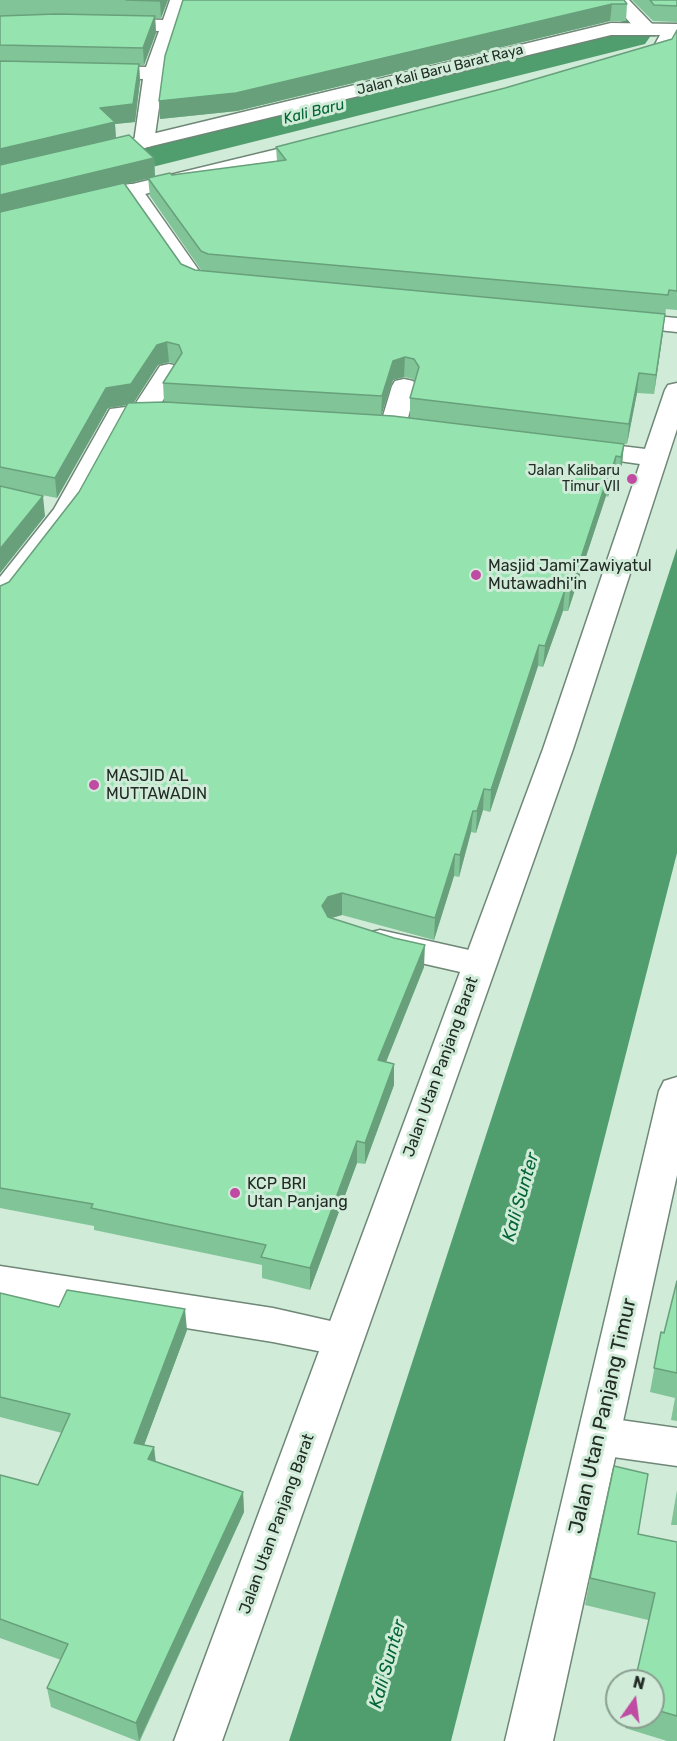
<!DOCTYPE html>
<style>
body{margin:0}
#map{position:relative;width:677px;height:1741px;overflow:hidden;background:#d0ebd8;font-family:Rubik,sans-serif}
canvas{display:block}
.north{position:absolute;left:605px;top:1669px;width:60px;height:60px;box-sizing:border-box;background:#d0ebd8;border:2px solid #8a9f90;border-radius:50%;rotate:14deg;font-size:16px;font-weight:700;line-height:24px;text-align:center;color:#222c25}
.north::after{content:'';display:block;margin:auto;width:21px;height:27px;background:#c04ba3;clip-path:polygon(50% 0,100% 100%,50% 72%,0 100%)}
</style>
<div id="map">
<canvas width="677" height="1741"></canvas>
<div class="north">N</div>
</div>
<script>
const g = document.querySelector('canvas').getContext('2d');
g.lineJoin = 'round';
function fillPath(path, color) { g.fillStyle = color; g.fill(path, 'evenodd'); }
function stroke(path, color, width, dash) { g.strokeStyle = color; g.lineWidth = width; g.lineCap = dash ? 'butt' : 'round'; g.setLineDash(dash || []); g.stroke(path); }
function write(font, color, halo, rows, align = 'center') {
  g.font = font + ' Rubik,sans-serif'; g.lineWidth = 6; g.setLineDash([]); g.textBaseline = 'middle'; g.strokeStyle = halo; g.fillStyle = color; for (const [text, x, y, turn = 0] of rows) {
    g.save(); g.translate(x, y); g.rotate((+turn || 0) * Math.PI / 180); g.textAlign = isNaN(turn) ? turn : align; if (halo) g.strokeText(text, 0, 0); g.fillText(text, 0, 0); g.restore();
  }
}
fillPath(new Path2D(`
 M 677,548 L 677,853 L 451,1741 L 289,1741 Z`), '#509d6d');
fillPath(new Path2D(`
 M 628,20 L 645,24 L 652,34 L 645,44 L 0,205 L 0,173 Z`), '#509d6d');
const minor = new Path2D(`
 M 170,0 L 188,0 L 164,73 L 154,142 L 151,146 L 144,148 L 137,146 L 134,142 L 143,79 L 95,78 L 88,76 L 85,72 L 88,68 L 95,66 L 146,67 L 159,31 L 110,30 L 103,28 L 101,24 L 103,20 L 110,18 L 163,20 Z
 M 610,0 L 629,0 L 655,27 L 657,31 L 655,35 L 641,35 Z
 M 131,184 L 139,185 L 200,272 L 229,278 L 233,283 L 229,288 L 204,289 L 184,282 L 120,190 L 123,185 Z
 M 619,313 L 677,318 L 677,332 L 611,325 L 607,320 L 611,315 Z
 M 169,364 L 178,366 L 181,371 L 160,405 L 175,407 L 179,412 L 175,417 L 128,421 L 79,511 L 10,602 L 0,605 L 0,577 L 54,509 L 110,409 L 134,406 L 160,366 Z
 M 404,379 L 413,381 L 416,386 L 406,426 L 402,431 L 393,434 L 384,431 L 380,426 L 392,386 L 395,381 Z
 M 579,441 L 654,450 L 663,452 L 667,458 L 663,464 L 654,466 L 570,454 L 566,449 L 570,444 Z
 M 380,930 L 478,952 L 490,955 L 495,964 L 490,973 L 478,976 L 368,951 L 363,942 L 368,933 Z
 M 0,1266 L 273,1308 L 357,1327 L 363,1339 L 357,1351 L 343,1356 L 273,1342 L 0,1298 Z
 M 599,1417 L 677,1428 L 677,1466 L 599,1455 L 584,1449 L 578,1436 L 584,1423 Z`);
const tertiary = new Path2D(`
 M 611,23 L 677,24 L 677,39 L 669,54 L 629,67 L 622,65 L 619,61 L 622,57 L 654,46 L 660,35 L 611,35 L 94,160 L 87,158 L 84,154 L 87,150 L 94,148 Z
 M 319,139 L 326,141 L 329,145 L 326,149 L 0,230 L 0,216 Z`);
const primary = new Path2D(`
 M 677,383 L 677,429 L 573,749 L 222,1741 L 174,1741 L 543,749 L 665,390 L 668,385 Z
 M 677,1077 L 677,1175 L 553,1741 L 505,1741 L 659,1091 L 664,1081 Z`);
stroke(minor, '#6f8776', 3);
stroke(tertiary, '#6f8776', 3);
stroke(primary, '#6f8776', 3);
fillPath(minor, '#fff');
fillPath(tertiary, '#fff');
fillPath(primary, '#fff');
fillPath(new Path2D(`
 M 0,0 L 168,0 L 161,18 L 155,18 L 156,33 L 144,65 L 139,65 L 140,81 L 135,122 L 115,124 L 116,138 L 154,158 L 155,176 L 172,175 L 277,161 L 276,147 L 505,88 L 672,39 L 677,30 L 677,310 L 666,309 L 654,394 L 637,393 L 627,444 L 410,418 L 410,398 L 415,381 L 413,379 L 404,377 L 393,380 L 381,416 L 624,444 L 622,464 L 619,477 L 614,477 L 608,497 L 606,496 L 568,611 L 563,611 L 543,667 L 538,666 L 490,812 L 483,810 L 476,833 L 471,832 L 459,877 L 454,876 L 434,940 L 342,915 L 331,918 L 424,967 L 386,1062 L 394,1085 L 365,1164 L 357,1163 L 310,1290 L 262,1278 L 262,1265 L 94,1230 L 94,1226 L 0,1208 L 0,586 L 9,582 L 79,492 L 127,405 L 108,408 L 57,498 L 22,491 L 45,516 L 0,573 ZM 148,178 L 150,196 L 201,270 L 204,271 L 195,270 L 181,264 L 125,184 ZM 169,362 L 175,364 L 163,383 L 164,402 L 133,403 L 158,365 Z
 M 183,0 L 627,4 L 626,21 L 610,21 L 237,111 L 160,119 L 159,101 Z
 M 632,0 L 677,0 L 677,22 L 653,21 Z
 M 677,1281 L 677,1421 L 671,1420 L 675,1398 L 650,1392 L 661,1332 L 664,1333 Z
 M 0,1293 L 59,1307 L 187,1330 L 144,1445 L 154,1447 L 156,1462 L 243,1492 L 244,1512 L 140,1741 L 137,1741 L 51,1707 L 47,1688 L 61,1660 L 0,1638 L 0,1475 L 38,1485 L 62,1433 L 0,1417 Z
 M 677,1490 L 677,1525 L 671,1525 Z
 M 638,1534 L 677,1542 L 677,1741 L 667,1741 L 625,1728 L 627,1717 L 653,1717 L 653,1681 L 648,1620 L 585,1605 L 590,1578 Z`), '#80c497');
fillPath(new Path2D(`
 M 161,0 L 168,0 L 161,18 L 160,1 Z
 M 612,4 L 610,21 L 237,111 L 160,119 L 159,101 Z
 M 155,16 L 156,33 L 144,65 L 143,48 Z
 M 139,64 L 140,81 L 135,122 L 115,124 L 116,140 L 0,168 L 0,149 L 100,108 Z
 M 154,158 L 155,177 L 0,214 L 0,195 Z
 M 665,314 L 663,333 L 654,394 L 656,375 Z
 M 167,342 L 169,362 L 158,365 L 133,404 L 108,408 L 57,498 L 55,478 L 106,388 L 157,345 Z
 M 405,357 L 404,377 L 393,380 L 381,416 L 382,396 L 393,361 Z
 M 639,373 L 637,393 L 627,444 L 629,424 Z
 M 624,444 L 622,464 L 619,477 L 621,457 Z
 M 616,456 L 614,477 L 608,497 L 610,476 Z
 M 608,476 L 606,496 L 568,611 L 570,591 Z
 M 43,496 L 45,516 L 0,573 L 0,549 Z
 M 565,590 L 563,611 L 543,667 L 545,646 Z
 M 539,645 L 538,666 L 490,812 L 491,790 Z
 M 484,789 L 483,810 L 476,833 L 477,811 Z
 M 473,811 L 471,832 L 459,877 L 460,855 Z
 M 455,854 L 454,876 L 434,940 L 435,918 Z
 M 342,893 L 342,915 L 328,919 L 322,906 L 328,897 Z
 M 425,945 L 424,967 L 378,1082 L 378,1060 Z
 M 394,1064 L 394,1085 L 365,1164 L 365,1143 Z
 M 357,1141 L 357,1163 L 310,1290 L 310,1268 Z
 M 185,1309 L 187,1330 L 137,1464 L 134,1443 Z
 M 154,1447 L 156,1468 L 148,1459 Z
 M 243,1492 L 244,1512 L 139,1741 L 136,1723 Z`), '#68a07b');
const building = new Path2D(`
 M 126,0 L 161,0 L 160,1 Z
 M 183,0 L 624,0 L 627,4 L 612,4 L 236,93 L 159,101 L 165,56 Z
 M 650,0 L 677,0 L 677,6 L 654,5 Z
 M 56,14 L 155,16 L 143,48 L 0,45 L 0,16 Z
 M 677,30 L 677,291 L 669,290 L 668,295 L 208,254 L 201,251 L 148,178 L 170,173 L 172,175 L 286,160 L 276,147 L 505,88 L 672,39 Z
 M 0,61 L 139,64 L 133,104 L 100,108 L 115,122 L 0,149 Z
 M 129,135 L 154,158 L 0,195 L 0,165 Z
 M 124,183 L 181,264 L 195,270 L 665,314 L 656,375 L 639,373 L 629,424 L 410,398 L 419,367 L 414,359 L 405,357 L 393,361 L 382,396 L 163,383 L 182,353 L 179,345 L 167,342 L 157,345 L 131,384 L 106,388 L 55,478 L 0,467 L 0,212 Z
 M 165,402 L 393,416 L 624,444 L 621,457 L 616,456 L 610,476 L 608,476 L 570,591 L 565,590 L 545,646 L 539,645 L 491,790 L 484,789 L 477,811 L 473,811 L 460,855 L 455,854 L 435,918 L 342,893 L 328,897 L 322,906 L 328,917 L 394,938 L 425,945 L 378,1060 L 394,1064 L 365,1143 L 357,1141 L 310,1268 L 261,1257 L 266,1245 L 91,1208 L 93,1204 L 0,1188 L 0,586 L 9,582 L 79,492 L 128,403 Z
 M 0,486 L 43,496 L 0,549 Z
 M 677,1281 L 677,1373 L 654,1368 L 661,1332 L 664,1333 Z
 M 67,1290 L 185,1309 L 134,1443 L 154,1447 L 148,1459 L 243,1492 L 136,1723 L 47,1688 L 68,1644 L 0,1619 L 0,1475 L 38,1485 L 70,1414 L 0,1397 L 0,1293 L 59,1307 Z
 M 614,1466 L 648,1474 L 638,1534 L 677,1542 L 677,1716 L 653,1709 L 653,1681 L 635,1681 L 655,1593 L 590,1578 Z`);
fillPath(building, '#95e4b0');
stroke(building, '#68a07b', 1.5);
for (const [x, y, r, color] of [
 [632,479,6,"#c04ba3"],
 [476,575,6,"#c04ba3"],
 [94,785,6,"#c04ba3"],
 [235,1193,6,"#c04ba3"]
]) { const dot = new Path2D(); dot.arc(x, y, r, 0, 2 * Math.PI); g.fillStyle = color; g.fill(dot); stroke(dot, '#d0ebd8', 2); }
write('14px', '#222c25', '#d0ebd8', [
 ["Jalan Kali Baru Barat Raya",440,70,-14]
]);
write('14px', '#222c25', '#d0ebd8', [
 ["Jalan Kalibaru",620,471],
 ["Timur VII",620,487]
], 'right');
write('italic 15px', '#036436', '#d0ebd8', [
 ["Kali Baru",314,112,-14]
]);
write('16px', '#222c25', '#d0ebd8', [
 ["Masjid Jami'Zawiyatul",488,566],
 ["Mutawadhi'in",488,584],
 ["MASJID AL",106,776],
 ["MUTTAWADIN",106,794],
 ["KCP BRI",247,1184],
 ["Utan Panjang",247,1202]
], 'left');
write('16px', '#222c25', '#d0ebd8', [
 ["Jalan Utan Panjang Barat",441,1067,-70],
 ["Jalan Utan Panjang Barat",277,1524,-70]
]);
write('italic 18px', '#036436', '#d0ebd8', [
 ["Kali Sunter",521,1197,-74],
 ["Kali Sunter",388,1664,-74]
]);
write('20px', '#222c25', '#d0ebd8', [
 ["Jalan Utan Panjang Timur",603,1416,-77]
]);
</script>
